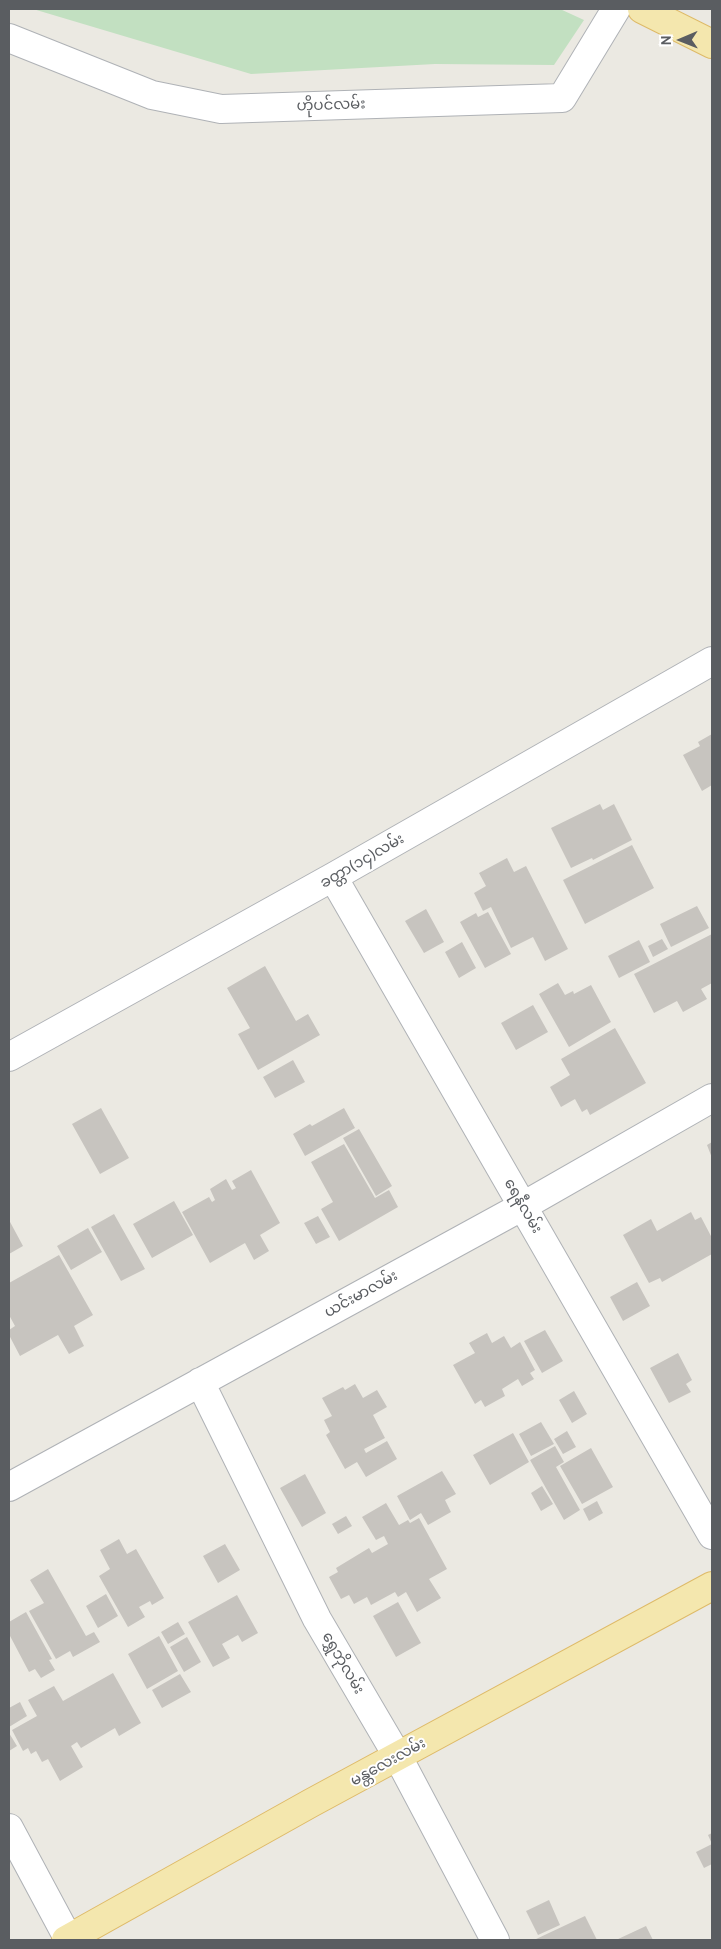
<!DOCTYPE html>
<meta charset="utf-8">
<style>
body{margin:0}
#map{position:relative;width:721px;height:1949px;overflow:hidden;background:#ebe9e2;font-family:Cabin,sans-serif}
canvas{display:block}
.frame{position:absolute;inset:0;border:10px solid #5a5d61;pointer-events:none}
.north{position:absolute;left:656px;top:15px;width:50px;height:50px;-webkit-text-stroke:4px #fff;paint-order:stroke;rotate:269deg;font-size:14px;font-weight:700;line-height:20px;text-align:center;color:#5a5d61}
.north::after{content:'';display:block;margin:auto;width:18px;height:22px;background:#5a5d61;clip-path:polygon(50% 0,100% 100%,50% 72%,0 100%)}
</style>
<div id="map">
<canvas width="721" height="1949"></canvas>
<div class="frame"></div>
<div class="north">N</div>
</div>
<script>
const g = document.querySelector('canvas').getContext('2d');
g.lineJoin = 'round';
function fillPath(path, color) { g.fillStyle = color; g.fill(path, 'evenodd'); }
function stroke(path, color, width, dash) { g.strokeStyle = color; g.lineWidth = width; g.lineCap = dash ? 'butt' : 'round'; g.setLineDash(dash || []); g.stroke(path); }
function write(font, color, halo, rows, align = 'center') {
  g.font = font + ' Cabin,"Noto Sans Myanmar",sans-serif'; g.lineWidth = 4; g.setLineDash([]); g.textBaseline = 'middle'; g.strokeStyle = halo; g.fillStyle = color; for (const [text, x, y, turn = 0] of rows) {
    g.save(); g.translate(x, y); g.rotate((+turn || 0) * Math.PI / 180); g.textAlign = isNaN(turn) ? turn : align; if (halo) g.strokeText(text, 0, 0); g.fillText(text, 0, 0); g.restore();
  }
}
fillPath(new Path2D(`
 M 33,9 L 560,9 L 584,20 L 554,65 L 435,64 L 251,74 Z`), '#c2e0c1');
fillPath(new Path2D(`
 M 712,734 L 712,785 L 702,791 L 683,755 L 700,746 L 698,742 Z
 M 600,804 L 603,810 L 614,804 L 632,840 L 593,860 L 592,858 L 571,868 L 551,828 Z
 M 632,845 L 654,888 L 585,924 L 563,880 Z
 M 507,858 L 514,872 L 526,866 L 568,949 L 545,961 L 533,937 L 511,948 L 491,907 L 483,911 L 474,893 L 486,886 L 479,873 Z
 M 697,906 L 709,928 L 671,947 L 660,924 Z
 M 426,909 L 444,942 L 424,953 L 405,921 Z
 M 488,912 L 511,954 L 485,968 L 460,922 L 476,913 L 478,917 Z
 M 712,934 L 712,983 L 701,989 L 707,999 L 683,1012 L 677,1001 L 654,1013 L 634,974 Z
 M 662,939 L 668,949 L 653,957 L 648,946 Z
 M 639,940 L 650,962 L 619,978 L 608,956 Z
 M 462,942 L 476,968 L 459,978 L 445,952 Z
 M 265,966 L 296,1021 L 308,1014 L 320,1035 L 258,1070 L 238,1034 L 250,1028 L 227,988 Z
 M 558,983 L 565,995 L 573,991 L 574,994 L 591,985 L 611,1022 L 569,1047 L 539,994 Z
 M 533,1005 L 548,1032 L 516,1050 L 501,1023 Z
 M 615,1028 L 646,1083 L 590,1115 L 587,1109 L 582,1112 L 575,1099 L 561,1107 L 550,1087 L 570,1075 L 561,1059 Z
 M 293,1060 L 305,1082 L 275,1098 L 263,1077 Z
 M 101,1108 L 129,1158 L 100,1174 L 72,1124 Z
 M 344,1108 L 355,1128 L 305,1156 L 293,1134 L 310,1124 L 312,1126 Z
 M 359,1129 L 392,1186 L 376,1196 L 343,1138 Z
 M 712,1142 L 712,1158 L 707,1145 Z
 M 344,1144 L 375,1198 L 389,1190 L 398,1207 L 339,1241 L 321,1209 L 333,1202 L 311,1162 Z
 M 251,1170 L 280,1223 L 260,1235 L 269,1251 L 254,1260 L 245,1243 L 210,1263 L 182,1212 L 209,1197 L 212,1202 L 215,1200 L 210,1189 L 226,1179 L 232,1190 L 236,1188 L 232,1181 Z
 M 174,1201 L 193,1235 L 152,1258 L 133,1224 Z
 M 691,1212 L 695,1220 L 701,1217 L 712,1238 L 712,1254 L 662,1282 L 660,1278 L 649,1283 L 623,1235 L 651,1219 L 657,1231 Z
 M 114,1214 L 145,1269 L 121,1281 L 91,1227 Z
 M 318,1216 L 330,1237 L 316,1244 L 304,1223 Z
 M 9,1220 L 23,1246 L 9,1254 Z
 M 88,1228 L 102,1252 L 71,1270 L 57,1246 Z
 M 59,1255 L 93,1315 L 74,1326 L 84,1346 L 69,1354 L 58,1335 L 20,1356 L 9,1335 L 9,1330 L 15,1326 L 9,1315 L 9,1283 Z
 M 637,1282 L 650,1306 L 623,1321 L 610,1297 Z
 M 545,1330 L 563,1361 L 542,1373 L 524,1341 Z
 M 487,1333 L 492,1343 L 504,1336 L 511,1348 L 520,1342 L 535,1370 L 530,1373 L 534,1379 L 522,1386 L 518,1379 L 502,1389 L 505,1396 L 485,1407 L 481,1400 L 475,1404 L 453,1365 L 475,1353 L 469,1343 Z
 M 678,1353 L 692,1380 L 686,1384 L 691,1392 L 669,1403 L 650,1368 Z
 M 355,1384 L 363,1398 L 377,1390 L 387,1407 L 373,1415 L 385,1438 L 364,1449 L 366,1453 L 387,1441 L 397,1459 L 366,1477 L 357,1462 L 345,1469 L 326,1435 L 330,1432 L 324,1420 L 332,1416 L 322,1398 L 343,1387 L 345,1390 Z
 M 574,1391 L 587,1414 L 572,1423 L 559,1400 Z
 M 541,1422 L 554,1444 L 531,1456 L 519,1434 Z
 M 567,1431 L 576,1447 L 563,1454 L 554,1439 Z
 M 513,1433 L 529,1462 L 490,1485 L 473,1455 Z
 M 555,1446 L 564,1462 L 556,1467 L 580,1510 L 564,1520 L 530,1460 Z
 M 591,1448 L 613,1487 L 582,1504 L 560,1466 Z
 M 442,1471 L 456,1494 L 445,1500 L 451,1512 L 428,1525 L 421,1513 L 410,1520 L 397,1496 Z
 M 305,1474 L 326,1513 L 302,1527 L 280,1488 Z
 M 542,1486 L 553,1504 L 541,1511 L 531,1493 Z
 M 597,1501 L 603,1513 L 589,1521 L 583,1509 Z
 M 386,1503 L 399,1525 L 408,1520 L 410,1523 L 419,1518 L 447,1569 L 429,1579 L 441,1598 L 417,1612 L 406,1592 L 398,1597 L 395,1592 L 371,1605 L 367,1597 L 354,1604 L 349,1595 L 341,1599 L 329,1577 L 338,1572 L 336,1568 L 369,1548 L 372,1553 L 388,1544 L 384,1536 L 376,1540 L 362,1517 Z
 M 346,1516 L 352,1526 L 338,1534 L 332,1524 Z
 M 119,1539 L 127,1554 L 136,1549 L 164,1598 L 152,1605 L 150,1601 L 139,1607 L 145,1617 L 128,1627 L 99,1576 L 110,1569 L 100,1550 Z
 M 225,1544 L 240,1570 L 218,1583 L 203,1556 Z
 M 48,1569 L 86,1636 L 94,1632 L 100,1642 L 73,1657 L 70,1651 L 56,1659 L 29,1611 L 44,1603 L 30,1580 Z
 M 106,1594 L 118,1616 L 98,1628 L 86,1606 Z
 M 237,1595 L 258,1633 L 242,1642 L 238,1635 L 222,1644 L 230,1658 L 213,1667 L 188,1622 Z
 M 398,1602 L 421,1643 L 396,1657 L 373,1616 Z
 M 26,1612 L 52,1659 L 49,1660 L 55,1670 L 41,1678 L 35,1669 L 29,1672 L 9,1634 L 9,1622 Z
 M 178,1622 L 185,1634 L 168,1644 L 161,1632 Z
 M 159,1636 L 178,1671 L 147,1689 L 128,1654 Z
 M 187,1637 L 201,1662 L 184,1672 L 170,1647 Z
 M 113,1673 L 141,1723 L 119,1736 L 115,1728 L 81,1748 L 77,1742 L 71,1746 L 83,1767 L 60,1781 L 48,1759 L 42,1762 L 36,1751 L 31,1754 L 28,1748 L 23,1751 L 12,1730 L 37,1716 L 28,1700 L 54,1686 L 63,1701 Z
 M 180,1674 L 191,1692 L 162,1708 L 152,1690 Z
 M 20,1702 L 27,1716 L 9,1727 L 9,1708 Z
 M 9,1733 L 17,1746 L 9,1751 Z
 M 712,1833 L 712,1864 L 704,1868 L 696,1852 L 712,1844 L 708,1835 Z
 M 549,1900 L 560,1925 L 538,1935 L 526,1911 Z
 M 585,1916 L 597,1940 L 534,1940 Z
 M 646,1926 L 653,1940 L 616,1940 Z`), '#c7c4bf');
const minor = new Path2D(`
 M 9,38 L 152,95 L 221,109 L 562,98 L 616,9
 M 333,877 L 712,1535
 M 9,1057 L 333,877 L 712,661
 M 200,1382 L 317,1619 L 398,1757 L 495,1940
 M 9,1487 L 523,1206 L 712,1098
 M 9,1828 L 69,1940`);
const major = new Path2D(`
 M 642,9 L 712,44
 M 66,1940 L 311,1803 L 712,1586`);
stroke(minor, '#afb2b6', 30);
stroke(major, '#deba68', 30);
stroke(minor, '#fff', 28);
stroke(major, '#f4e7ae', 28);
write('15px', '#5a5d61', '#fff', [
 ["ဟိုပင်လမ်း",331,105,-2],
 ["ခတ္တာ(၁၄)လမ်း",362,861,-30],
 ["ရေနီလမ်း",523,1206,60],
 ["ယင်းမာလမ်း",361,1294,-29],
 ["ရွှေဘိုလမ်း",343,1663,60],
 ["မန္တလေးလမ်း",388,1762,-29]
]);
</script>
